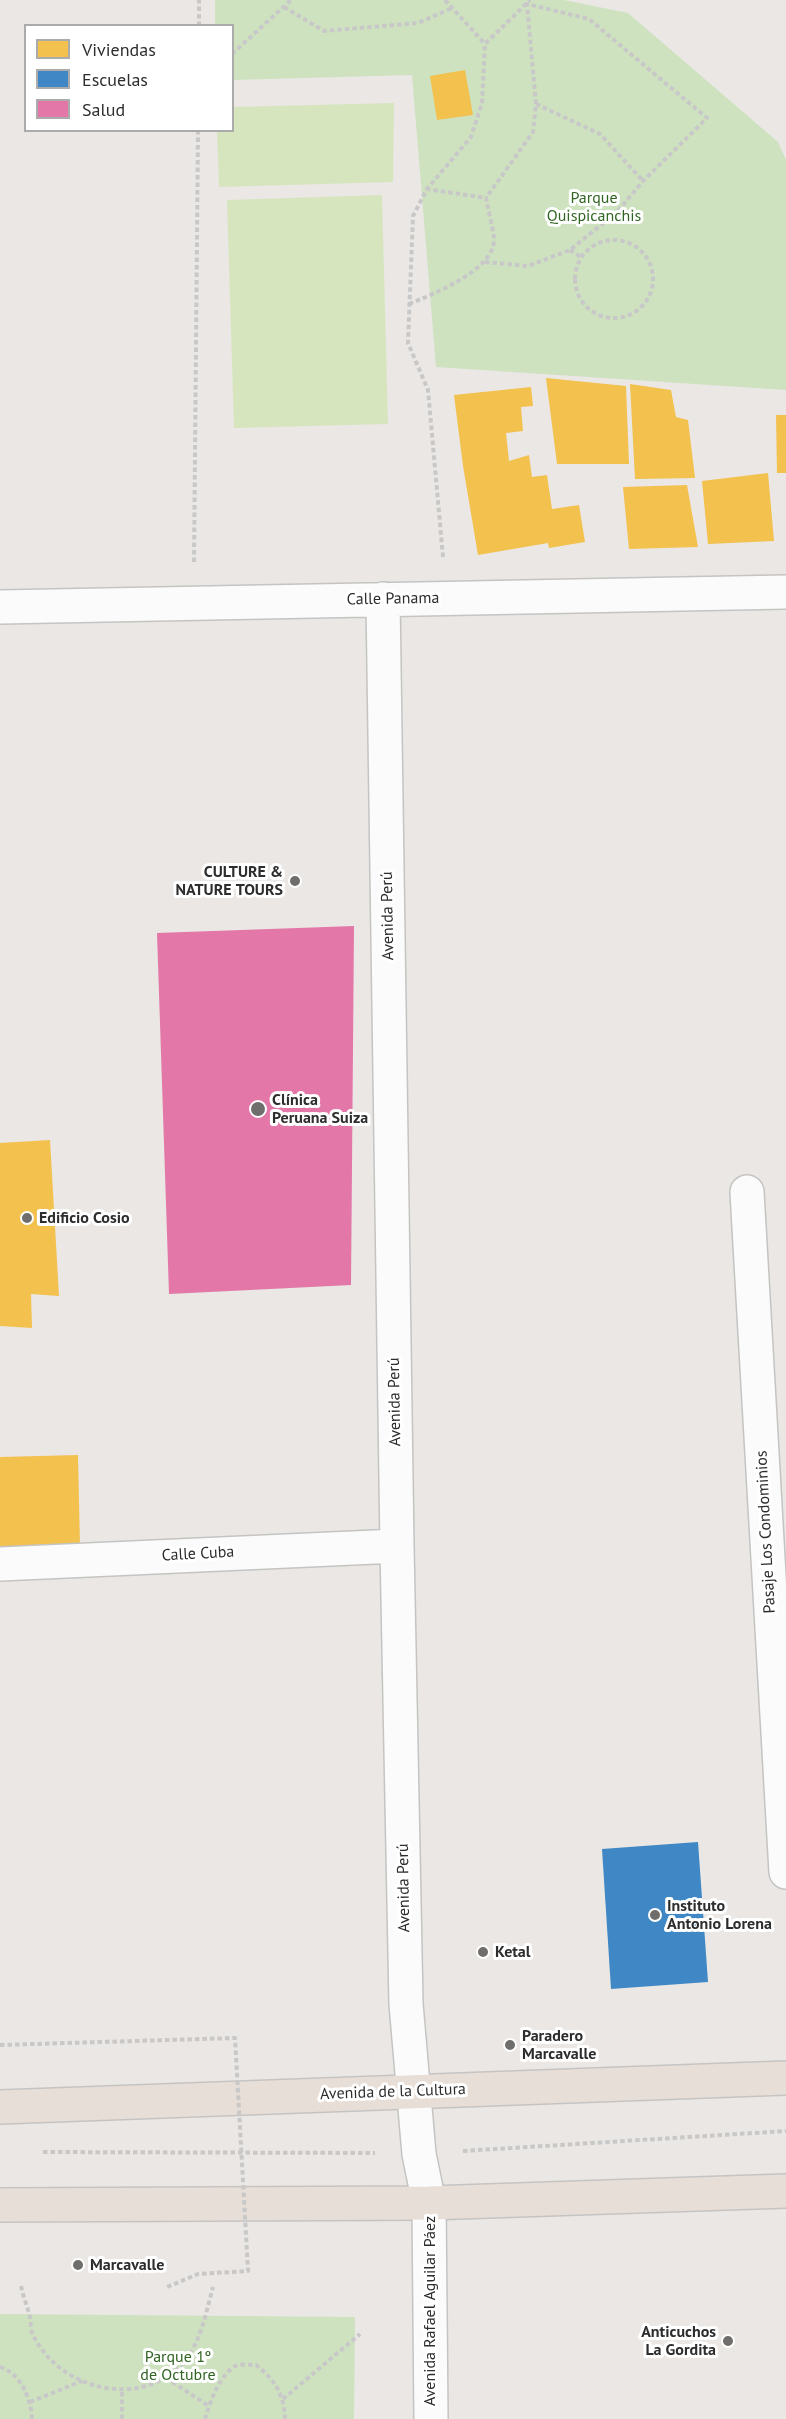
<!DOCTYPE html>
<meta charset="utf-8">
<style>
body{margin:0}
#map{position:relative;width:786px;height:2419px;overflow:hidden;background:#eae7e4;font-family:"PT Sans",sans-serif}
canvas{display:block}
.legend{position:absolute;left:24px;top:24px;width:210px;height:108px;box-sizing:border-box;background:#fff;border:2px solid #ababab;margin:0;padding:8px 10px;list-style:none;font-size:18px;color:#2d2d2d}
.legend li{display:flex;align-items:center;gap:12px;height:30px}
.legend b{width:30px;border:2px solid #ababab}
</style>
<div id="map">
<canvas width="786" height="2419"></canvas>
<ul class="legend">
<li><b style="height:16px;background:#f2c14e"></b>Viviendas</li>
<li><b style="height:16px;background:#3f88c5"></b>Escuelas</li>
<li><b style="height:16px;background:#e377a8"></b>Salud</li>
</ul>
</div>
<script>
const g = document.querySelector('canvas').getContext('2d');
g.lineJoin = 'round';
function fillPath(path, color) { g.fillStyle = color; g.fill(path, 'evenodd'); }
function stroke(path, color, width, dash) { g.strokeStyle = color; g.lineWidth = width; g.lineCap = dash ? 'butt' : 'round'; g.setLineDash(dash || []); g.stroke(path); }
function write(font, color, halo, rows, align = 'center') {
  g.font = font + ' "PT Sans",sans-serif'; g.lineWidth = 6; g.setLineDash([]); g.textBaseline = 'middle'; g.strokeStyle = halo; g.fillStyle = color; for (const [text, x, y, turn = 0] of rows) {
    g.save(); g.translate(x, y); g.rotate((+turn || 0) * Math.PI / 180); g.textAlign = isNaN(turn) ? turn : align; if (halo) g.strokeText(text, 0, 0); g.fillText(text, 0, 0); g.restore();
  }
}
fillPath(new Path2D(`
 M 215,0 L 564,0 L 628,13 L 778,142 L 786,160 L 786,390 L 436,367 L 412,75 L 233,80 L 232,26 L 215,26 Z
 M 0,2314 L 355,2317 L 354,2419 L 0,2419 Z`), '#cee2c0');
fillPath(new Path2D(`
 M 394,103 L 393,182 L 219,187 L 217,131 L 232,130 L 233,107 Z
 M 382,195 L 388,424 L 234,428 L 227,200 Z`), '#d7e5bf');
fillPath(new Path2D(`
 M 465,70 L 473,115 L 437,120 L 430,76 Z
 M 546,378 L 626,386 L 629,464 L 557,464 Z
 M 630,384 L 671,390 L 676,417 L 688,420 L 695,478 L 635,479 Z
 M 531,387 L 533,406 L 521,407 L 523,431 L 506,433 L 509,461 L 529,455 L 532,477 L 547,475 L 552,509 L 579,505 L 585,542 L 549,548 L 548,543 L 478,555 L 463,466 L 454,395 Z
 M 776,415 L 786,415 L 786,473 L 777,473 Z
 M 768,473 L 774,541 L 708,544 L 702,481 Z
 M 687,485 L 698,547 L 629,549 L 623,487 Z
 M 50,1140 L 59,1296 L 31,1294 L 32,1328 L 0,1326 L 0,1143 Z
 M 78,1455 L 80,1546 L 0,1548 L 0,1457 Z`), '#f2c14e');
fillPath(new Path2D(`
 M 698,1842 L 708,1982 L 611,1989 L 602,1849 Z`), '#3f88c5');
fillPath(new Path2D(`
 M 354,926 L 351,1285 L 169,1294 L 157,933 Z`), '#e377a8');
const street = new Path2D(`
 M 383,599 L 397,1546 L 406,2004 L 419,2154 L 429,2203
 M 0,607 L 786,592
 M 747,1192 L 786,1872
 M 0,1564 L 397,1546`);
const secondary = new Path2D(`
 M 429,2203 L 431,2419`);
const highway = new Path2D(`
 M 0,2107 L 786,2078
 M 0,2205 L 429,2203 L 786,2191`);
stroke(street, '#c4c4c3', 36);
stroke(secondary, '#c4c4c3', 36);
stroke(highway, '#c6c4c3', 36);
stroke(new Path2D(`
 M 445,0 L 485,44
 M 284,7 L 324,31 L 418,23 L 452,8
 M 199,26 L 199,0
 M 232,54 L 291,0
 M 536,104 L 600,134 L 643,181
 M575 279a39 39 0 1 1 78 0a39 39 0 1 1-78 0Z
 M 570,250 L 581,257
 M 485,262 L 528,266 L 570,250 L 617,212 L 643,181 L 707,118 L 589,19 L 527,4 L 536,104 L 533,132 L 486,198
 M 409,304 C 433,294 495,270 494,239 C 493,226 488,211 486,198 L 427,189
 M 443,557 L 428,390 L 408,343 L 413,216 L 427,189 L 471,137 L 482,103 L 485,44 L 530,0
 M 194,562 L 198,130
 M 463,2151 L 786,2131
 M 43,2152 L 375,2153
 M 21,2286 C 23,2295 26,2304 29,2313 C 31,2320 30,2329 33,2335 C 60,2390 140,2410 183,2363 C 201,2343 206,2312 213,2287
 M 0,2367 C 21,2373 31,2399 32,2419
 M 166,2378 L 209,2406
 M 283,2399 L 360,2334
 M 30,2402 L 82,2381
 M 122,2419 L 122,2390
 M 205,2419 C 210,2402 218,2380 232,2368 C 238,2363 249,2365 256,2365 C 275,2380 284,2394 285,2419`), '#c8c8c8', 4, [4.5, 3]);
stroke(street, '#fcfbfb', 33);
stroke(secondary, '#fcfbfb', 33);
stroke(highway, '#e7ded7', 33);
stroke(new Path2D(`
 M 0,2045 L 235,2038 L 248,2271 L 198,2274 L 167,2287`), '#c8c8c8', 4, [4.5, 3]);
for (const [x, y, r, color] of [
 [295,881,6,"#6f6e6d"],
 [258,1109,8,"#6f6e6d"],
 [27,1218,6,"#6f6e6d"],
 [655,1915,6,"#6f6e6d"],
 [483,1952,6,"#6f6e6d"],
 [510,2045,6,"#6f6e6d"],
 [78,2265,6,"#6f6e6d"],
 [728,2341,6,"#6f6e6d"]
]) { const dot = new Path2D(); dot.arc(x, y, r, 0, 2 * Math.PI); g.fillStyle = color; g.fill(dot); stroke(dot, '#fff', 2); }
write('16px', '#306422', '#fff', [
 ["Parque",594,198],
 ["Quispicanchis",594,216],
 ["Parque 1º",178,2357],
 ["de Octubre",178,2375]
]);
write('16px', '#2d2d2d', '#fff', [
 ["Calle Panama",393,599,-1],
 ["Avenida Perú",388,916,-91],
 ["Avenida Perú",395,1402,-91],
 ["Pasaje Los Condominios",766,1532,-93],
 ["Calle Cuba",198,1554,-3],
 ["Avenida Perú",404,1888,-91],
 ["Avenida de la Cultura",393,2092,-2],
 ["Avenida Rafael Aguilar Páez",430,2311,-90]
]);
write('bold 16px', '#2d2d2d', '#fff', [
 ["CULTURE &",283,872,"right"],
 ["NATURE TOURS",283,890,"right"],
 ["Clínica",272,1100],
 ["Peruana Suiza",272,1118],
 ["Edificio Cosio",39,1218],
 ["Instituto",667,1906],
 ["Antonio Lorena",667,1924],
 ["Ketal",495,1952],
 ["Paradero",522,2036],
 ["Marcavalle",522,2054],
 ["Marcavalle",90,2265],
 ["Anticuchos",716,2332,"right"],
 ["La Gordita",716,2350,"right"]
], 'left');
</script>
